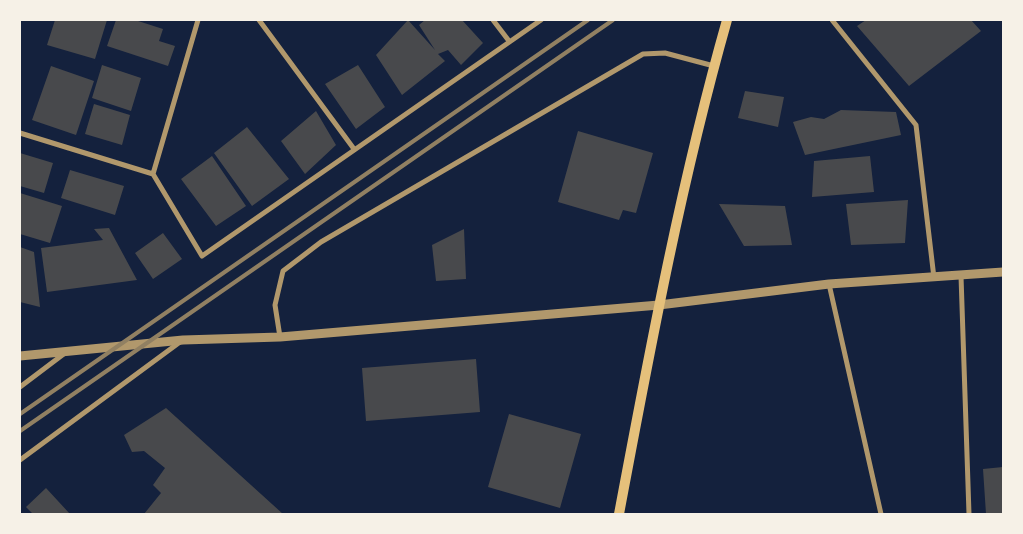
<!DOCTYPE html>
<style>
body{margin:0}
#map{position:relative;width:1023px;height:534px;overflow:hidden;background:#14213d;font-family:Arial,sans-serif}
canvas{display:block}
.frame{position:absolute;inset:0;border:21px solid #f6f1e7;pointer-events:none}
</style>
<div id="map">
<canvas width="1023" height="534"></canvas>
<div class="frame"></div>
</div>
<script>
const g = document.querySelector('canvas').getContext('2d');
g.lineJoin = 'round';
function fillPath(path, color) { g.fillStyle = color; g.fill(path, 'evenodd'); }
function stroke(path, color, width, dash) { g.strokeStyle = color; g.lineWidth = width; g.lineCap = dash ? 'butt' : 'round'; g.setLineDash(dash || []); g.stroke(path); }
fillPath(new Path2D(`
 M 55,20 L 107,20 L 95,59 L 47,45 Z
 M 116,20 L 135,20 L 163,29 L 159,41 L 175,46 L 168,66 L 107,46 Z
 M 408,20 L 435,50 L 419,25 L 425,20 L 462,20 L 483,43 L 461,65 L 448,50 L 438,54 L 445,61 L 402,95 L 376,55 Z
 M 866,20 L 971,20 L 981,31 L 909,86 L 857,26 Z
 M 102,65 L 141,78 L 131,111 L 92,98 Z
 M 358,65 L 385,107 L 356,129 L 325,84 Z
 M 51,66 L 94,81 L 76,135 L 32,120 Z
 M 745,91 L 784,97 L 778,127 L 738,118 Z
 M 94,104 L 130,115 L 122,145 L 85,134 Z
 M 841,110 L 896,112 L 901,135 L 805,155 L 793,122 L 811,117 L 824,119 Z
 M 316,111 L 336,145 L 305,174 L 281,141 Z
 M 247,127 L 289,179 L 252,206 L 214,153 Z
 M 578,131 L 653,153 L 636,213 L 623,210 L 619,220 L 558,202 Z
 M 20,153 L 53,163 L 44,193 L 20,186 Z
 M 212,156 L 246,206 L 216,226 L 181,179 Z
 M 870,156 L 874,192 L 812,197 L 814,161 Z
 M 70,170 L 124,186 L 115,215 L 61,198 Z
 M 20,193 L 62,206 L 50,243 L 20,234 Z
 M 908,200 L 905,243 L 851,245 L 846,204 Z
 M 719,204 L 785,206 L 792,245 L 744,246 Z
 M 109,228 L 137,280 L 47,292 L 41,248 L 103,240 L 94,229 Z
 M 464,229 L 466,279 L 436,281 L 432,245 Z
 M 163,233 L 182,259 L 153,279 L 135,253 Z
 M 20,247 L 34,252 L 40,307 L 20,302 Z
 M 476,359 L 480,412 L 366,421 L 362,368 Z
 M 166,408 L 283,514 L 144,514 L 161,493 L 153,485 L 165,468 L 144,451 L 132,452 L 124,435 Z
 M 509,414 L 581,434 L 560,508 L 488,487 Z
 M 1003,467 L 1003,514 L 986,514 L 983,469 Z
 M 46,488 L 70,514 L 33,514 L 26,507 Z`), '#48494c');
stroke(new Path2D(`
 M 259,20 L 354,149
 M 493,20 L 509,41
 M 832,20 L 916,125 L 934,278
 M 20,133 L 153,174 L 202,256 L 541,20
 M 153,174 L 198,20
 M 961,276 L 969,514
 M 829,284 L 881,514
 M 280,337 L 275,305 L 283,271 L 321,242 L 643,54 L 665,53 L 714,66
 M 20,387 L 65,353
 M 20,460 L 180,342`), '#b1986c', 5);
stroke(new Path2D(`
 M 20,356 L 183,340 L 280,337 L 659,305 L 829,284 L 1003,272`), '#b1986c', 9);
stroke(new Path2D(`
 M 619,514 C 650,349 681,182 727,20`), '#e5c07b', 10);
stroke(new Path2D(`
 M 20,414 L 588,20
 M 20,431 L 613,20`), '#918062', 4);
</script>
